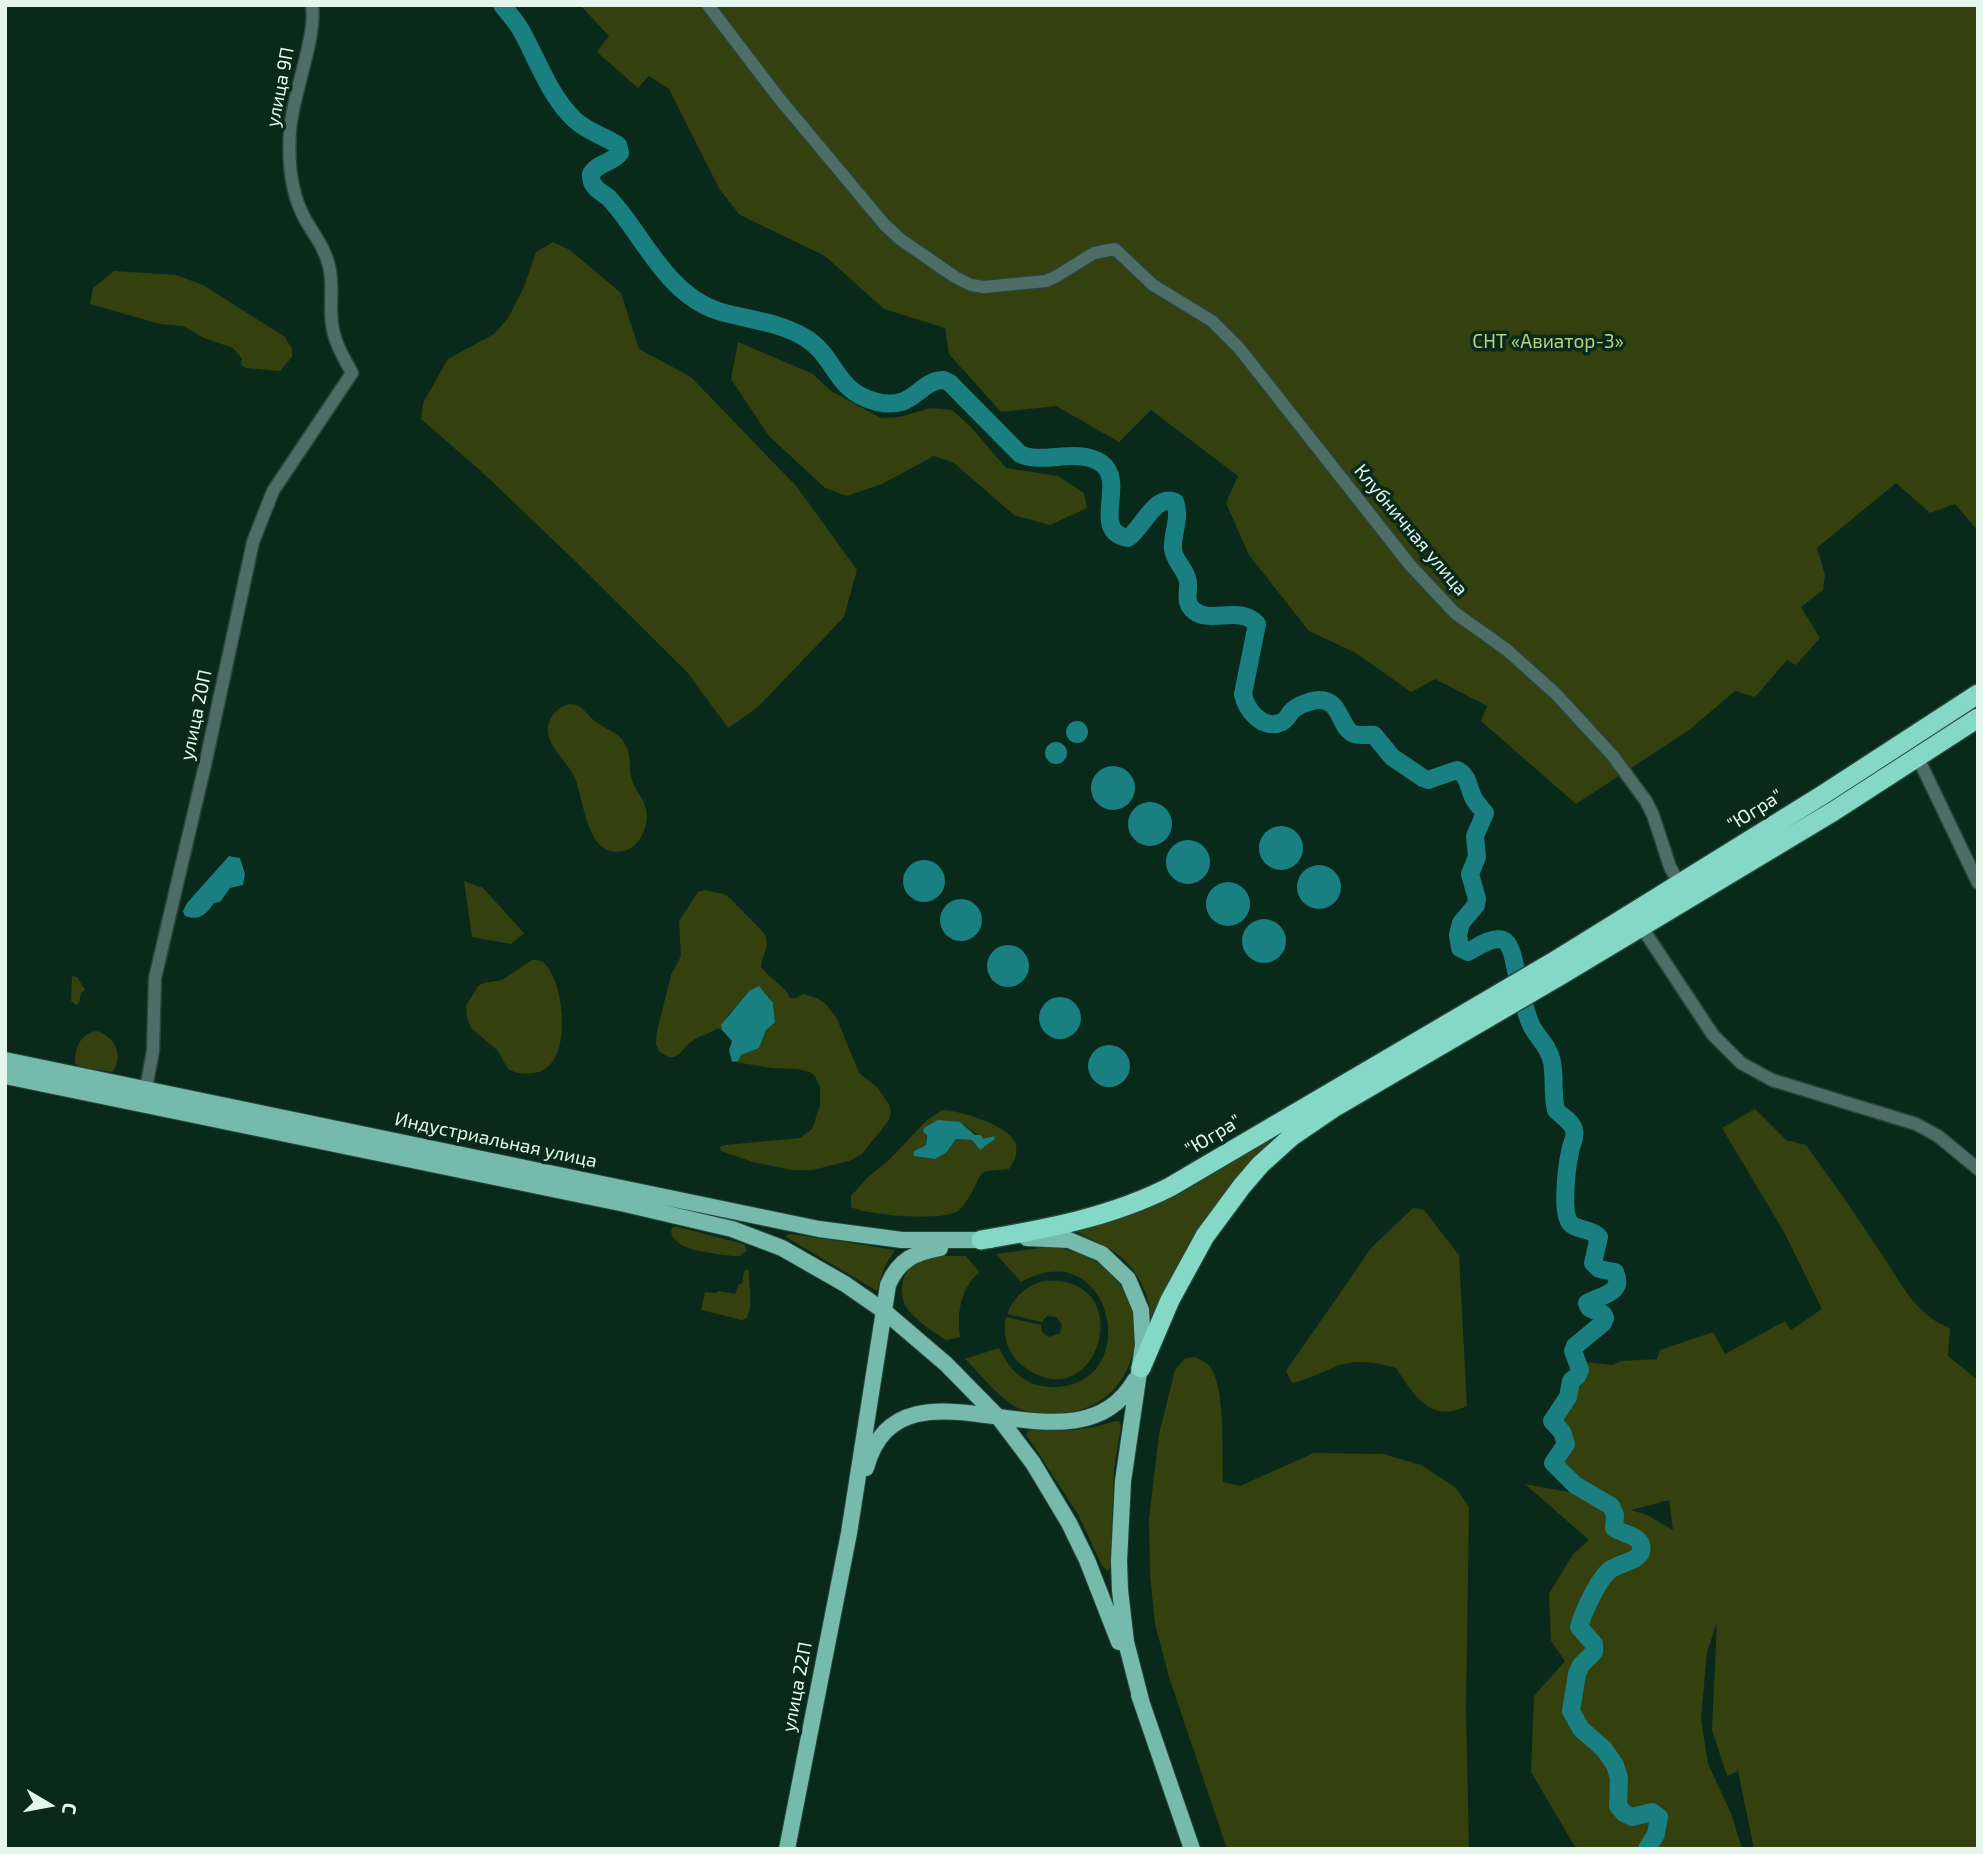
<!DOCTYPE html>
<meta charset="utf-8">
<style>
body{margin:0}
#map{position:relative;width:1983px;height:1854px;overflow:hidden;background:#09291a;font-family:"Exo 2",sans-serif}
canvas{display:block}
.frame{position:absolute;inset:0;border:7px solid #e5f7ed;pointer-events:none}
.north{position:absolute;left:14px;top:1770px;width:70px;height:70px;-webkit-text-stroke:5px #09291a;paint-order:stroke;rotate:100deg;font-size:19px;font-weight:700;line-height:28px;text-align:center;color:#e5f7ed}
.north::after{content:'';display:block;margin:auto;width:24px;height:32px;background:#e5f7ed;clip-path:polygon(50% 0,100% 100%,50% 72%,0 100%)}
</style>
<div id="map">
<canvas width="1983" height="1854"></canvas>
<div class="frame"></div>
<div class="north">С</div>
</div>
<script>
const g = document.querySelector('canvas').getContext('2d');
g.lineJoin = 'round';
function fillPath(path, color) { g.fillStyle = color; g.fill(path, 'evenodd'); }
function stroke(path, color, width, dash) { g.strokeStyle = color; g.lineWidth = width; g.lineCap = dash ? 'butt' : 'round'; g.setLineDash(dash || []); g.stroke(path); }
function write(font, color, halo, rows, align = 'center') {
  g.font = font + ' "Exo 2",sans-serif'; g.lineWidth = 7; g.setLineDash([]); g.textBaseline = 'middle'; g.strokeStyle = halo; g.fillStyle = color; for (const [text, x, y, turn = 0] of rows) {
    g.save(); g.translate(x, y); g.rotate((+turn || 0) * Math.PI / 180); g.textAlign = isNaN(turn) ? turn : align; if (halo) g.strokeText(text, 0, 0); g.fillText(text, 0, 0); g.restore();
  }
}
fillPath(new Path2D(`
 M 580,5 L 1978,5 L 1978,531 L 1955,504 L 1930,513 L 1896,483 L 1817,548 L 1825,575 L 1823,590 L 1801,607 L 1820,638 L 1796,665 L 1787,660 L 1755,697 L 1735,691 L 1689,730 L 1576,804 L 1481,721 L 1487,706 L 1435,679 L 1411,692 L 1356,653 L 1309,631 L 1249,555 L 1226,503 L 1238,476 L 1151,410 L 1119,442 L 1056,406 L 1001,412 L 949,354 L 945,328 L 884,309 L 825,256 L 740,215 L 720,190 L 669,89 L 649,76 L 638,88 L 597,52 L 609,36 Z
 M 553,242 L 570,250 L 621,293 L 639,349 L 691,377 L 797,487 L 857,570 L 844,617 L 758,707 L 728,728 L 688,673 L 572,558 L 483,473 L 421,419 L 423,403 L 448,359 L 494,334 L 508,318 L 524,287 L 536,252 Z
 M 114,271 L 176,275 L 203,285 L 285,337 L 292,349 L 292,357 L 280,371 L 246,368 L 241,365 L 242,359 L 233,348 L 204,338 L 183,326 L 160,324 L 90,304 L 93,288 Z
 M 738,342 L 813,374 L 831,391 L 881,418 L 900,417 L 930,408 L 952,410 L 970,426 L 1006,468 L 1058,476 L 1084,493 L 1087,508 L 1050,525 L 1014,515 L 954,463 L 934,456 L 882,484 L 847,496 L 825,488 L 769,436 L 731,379 Z
 M 570,704 C 575,705 576,704 580,707 C 586,711 590,718 596,722 C 605,729 620,733 625,744 C 632,755 628,768 632,780 C 635,790 644,799 646,809 C 650,823 641,845 627,850 C 585,863 585,798 574,776 C 566,759 540,741 550,720 C 554,711 561,706 570,704 Z
 M 464,881 L 483,888 L 524,933 L 511,944 L 472,937 Z
 M 706,890 L 727,895 L 764,933 C 771,945 762,955 761,967 C 769,978 786,987 790,998 L 796,998 L 803,994 L 817,998 L 826,1004 L 837,1019 L 859,1073 L 877,1087 L 889,1104 L 891,1112 L 889,1120 L 862,1154 L 849,1161 L 813,1170 L 792,1170 L 753,1162 L 721,1151 L 720,1147 L 725,1145 L 800,1138 L 812,1129 L 820,1106 L 820,1087 L 815,1076 L 810,1072 L 797,1069 L 772,1068 L 735,1062 L 741,1055 L 759,1048 L 766,1030 L 775,1021 L 773,1003 L 762,989 L 749,991 L 727,1016 L 722,1030 L 725,1033 L 718,1028 C 709,1034 699,1036 692,1041 C 680,1050 677,1066 659,1051 L 656,1044 L 657,1031 L 671,975 L 681,956 L 679,921 L 698,892 Z
 M 532,960 C 537,960 542,960 546,965 C 565,986 574,1068 534,1073 C 524,1074 517,1074 508,1069 L 498,1051 L 471,1028 L 467,1018 L 466,1006 L 478,986 L 483,983 L 502,980 Z
 M 72,976 L 77,977 L 85,990 L 81,993 L 79,1003 L 76,1005 L 71,1001 Z
 M 96,1031 C 115,1036 124,1055 113,1072 L 79,1067 L 75,1063 C 75,1048 80,1034 96,1031 Z
 M 1755,1109 L 1786,1140 L 1806,1145 C 1830,1178 1853,1211 1875,1244 C 1898,1276 1911,1313 1950,1328 L 1948,1356 L 1978,1380 L 1978,1849 L 1754,1849 L 1738,1771 L 1727,1776 L 1712,1730 L 1717,1622 L 1707,1652 L 1701,1719 L 1708,1764 L 1731,1813 L 1742,1849 L 1579,1849 L 1574,1845 L 1531,1772 L 1534,1696 L 1565,1661 L 1551,1641 L 1549,1594 L 1573,1554 L 1589,1540 L 1525,1484 L 1569,1492 L 1615,1505 L 1607,1497 L 1560,1464 C 1571,1443 1573,1441 1559,1420 L 1572,1403 L 1575,1386 L 1580,1383 L 1585,1362 L 1613,1365 L 1621,1361 L 1657,1359 L 1660,1350 L 1713,1332 L 1725,1354 L 1785,1321 L 1791,1330 L 1822,1309 L 1784,1232 L 1722,1128 ZM 1669,1500 L 1673,1530 L 1647,1515 L 1631,1510 Z
 M 942,1110 C 959,1110 1003,1124 1013,1139 C 1020,1149 1015,1161 1009,1169 L 986,1171 L 981,1174 C 975,1185 968,1203 958,1211 C 943,1222 866,1215 851,1207 L 851,1196 L 868,1177 L 889,1160 L 926,1121 ZM 945,1121 L 963,1124 L 983,1139 L 994,1136 L 995,1139 L 980,1150 L 972,1140 L 956,1139 L 946,1153 L 935,1159 L 913,1156 L 914,1151 L 926,1145 L 926,1135 L 931,1125 Z
 M 1280,1130 L 1283,1134 L 1151,1326 C 1152,1294 1135,1263 1107,1247 C 1097,1241 1082,1236 1074,1230 Z
 M 1413,1208 L 1424,1210 L 1459,1255 L 1467,1406 C 1430,1424 1414,1395 1396,1368 C 1379,1363 1357,1359 1340,1365 C 1324,1371 1309,1379 1292,1383 L 1286,1371 L 1372,1247 Z
 M 673,1227 L 678,1227 L 744,1244 L 747,1250 L 740,1256 L 733,1256 C 715,1253 673,1252 671,1231 Z
 M 792,1234 L 895,1250 L 884,1268 L 877,1291 L 786,1237 L 786,1235 Z
 M 1047,1247 C 1166,1254 1161,1415 1052,1414 C 1040,1414 1027,1413 1016,1407 C 997,1396 981,1375 965,1359 L 999,1348 C 1010,1371 1026,1387 1052,1387 C 1146,1388 1113,1230 1021,1282 L 996,1254 Z
 M 933,1256 L 966,1256 L 979,1272 C 960,1290 957,1312 960,1337 L 946,1340 C 934,1332 919,1323 910,1312 C 897,1298 900,1272 917,1262 C 921,1259 928,1258 933,1256 Z
 M 747,1269 L 749,1270 C 748,1286 754,1303 747,1318 L 742,1320 L 701,1310 L 705,1292 L 715,1293 L 719,1291 L 735,1294 L 739,1284 L 742,1284 L 744,1271 Z
 M 1044,1281 C 1142,1273 1098,1424 1023,1366 C 1008,1355 1002,1335 1006,1317 L 1041,1325 L 1042,1332 L 1049,1337 L 1060,1333 L 1062,1324 L 1056,1317 L 1047,1316 L 1042,1322 L 1007,1314 C 1014,1297 1026,1285 1044,1281 Z
 M 1194,1357 C 1201,1360 1208,1362 1212,1370 C 1225,1391 1222,1456 1223,1482 L 1240,1486 L 1314,1453 L 1383,1454 L 1421,1465 L 1456,1488 L 1469,1507 L 1466,1709 L 1469,1849 L 1227,1849 L 1169,1677 L 1155,1624 L 1150,1575 L 1149,1519 L 1159,1434 L 1175,1370 L 1184,1359 Z
 M 1116,1421 L 1119,1421 L 1121,1426 L 1114,1469 L 1110,1567 L 1108,1571 L 1102,1566 L 1079,1516 L 1026,1434 L 1030,1429 C 1060,1433 1087,1430 1116,1421 Z`), '#34410e');
fillPath(new Path2D(`
 M1066 732a11 11 0 1 1 22 0a11 11 0 1 1-22 0Z
 M1045 753a11 11 0 1 1 22 0a11 11 0 1 1-22 0Z
 M1091 788a22 22 0 1 1 44 0a22 22 0 1 1-44 0Z
 M1128 824a22 22 0 1 1 44 0a22 22 0 1 1-44 0Z
 M1259 848a22 22 0 1 1 44 0a22 22 0 1 1-44 0Z
 M1166 862a22 22 0 1 1 44 0a22 22 0 1 1-44 0Z
 M 229,856 L 240,858 L 245,874 L 243,885 L 230,888 L 220,902 L 214,903 C 206,915 199,921 185,916 L 183,911 L 187,903 Z
 M903 881a21 21 0 1 1 42 0a21 21 0 1 1-42 0Z
 M1297 887a22 22 0 1 1 44 0a22 22 0 1 1-44 0Z
 M1206 904a22 22 0 1 1 44 0a22 22 0 1 1-44 0Z
 M940 920a21 21 0 1 1 42 0a21 21 0 1 1-42 0Z
 M1242 941a22 22 0 1 1 44 0a22 22 0 1 1-44 0Z
 M987 966a21 21 0 1 1 42 0a21 21 0 1 1-42 0Z
 M 759,986 L 773,1003 L 775,1022 L 766,1030 L 759,1048 L 741,1055 L 738,1061 L 732,1062 L 729,1050 L 732,1041 L 722,1030 L 721,1025 L 749,991 Z
 M1039 1018a21 21 0 1 1 42 0a21 21 0 1 1-42 0Z
 M1088 1066a21 21 0 1 1 42 0a21 21 0 1 1-42 0Z
 M 938,1120 L 960,1122 L 975,1135 L 981,1135 L 983,1139 L 994,1136 L 995,1139 L 980,1150 L 972,1140 L 956,1139 L 946,1153 L 935,1159 L 913,1156 L 914,1151 L 926,1145 L 927,1135 L 923,1132 L 924,1128 Z`), '#197f81');
stroke(new Path2D(`
 M 502,5 C 509,14 517,22 522,32 C 538,61 550,97 575,120 C 588,132 604,136 618,145 L 620,153 C 611,164 598,162 591,174 C 591,178 591,181 593,184 C 596,190 604,194 609,198 C 615,205 621,212 626,219 C 651,253 675,297 718,311 C 747,320 777,321 804,337 C 837,356 833,391 877,402 C 915,411 918,380 944,380 L 950,383 L 1020,454 C 1042,465 1078,447 1101,463 C 1128,482 1089,531 1128,538 C 1142,529 1155,493 1175,502 C 1181,518 1172,533 1173,549 C 1174,560 1184,568 1187,578 C 1191,588 1183,599 1192,609 C 1208,626 1239,604 1257,624 L 1243,694 C 1246,710 1263,731 1282,722 C 1288,719 1289,713 1293,710 C 1298,705 1313,700 1319,700 C 1340,699 1340,727 1352,733 C 1358,737 1367,734 1374,735 L 1392,757 L 1423,778 L 1428,780 L 1457,770 C 1469,775 1468,788 1474,799 C 1477,804 1481,808 1485,813 L 1475,836 L 1477,857 L 1470,874 L 1477,899 L 1476,905 L 1461,923 L 1458,935 L 1460,948 L 1468,952 C 1477,947 1492,936 1503,940 C 1514,944 1516,977 1520,989 C 1523,1001 1526,1014 1531,1025 C 1538,1039 1549,1046 1552,1062 C 1555,1078 1552,1094 1556,1110 C 1562,1117 1572,1121 1574,1130 C 1576,1138 1571,1144 1570,1152 C 1567,1166 1561,1212 1570,1223 C 1577,1231 1591,1228 1599,1237 L 1593,1263 L 1599,1269 L 1615,1272 C 1625,1294 1600,1295 1587,1303 L 1589,1308 L 1603,1314 L 1605,1318 L 1603,1323 L 1575,1346 L 1573,1351 L 1580,1370 L 1577,1376 L 1571,1381 L 1568,1397 L 1552,1421 L 1562,1432 L 1566,1444 L 1553,1463 L 1575,1485 L 1611,1506 L 1615,1515 L 1614,1528 C 1621,1533 1639,1536 1641,1545 C 1645,1562 1619,1562 1610,1570 C 1598,1579 1583,1613 1579,1627 L 1594,1644 L 1594,1652 L 1581,1665 L 1577,1674 L 1571,1711 L 1581,1729 L 1604,1749 L 1615,1765 L 1619,1778 L 1618,1806 L 1624,1813 L 1632,1817 L 1652,1812 L 1659,1817 L 1656,1834 L 1647,1849`), '#197f81', 18);
const minor = new Path2D(`
 M 708,5 L 778,97 L 884,224 L 900,239 L 955,277 L 971,285 L 984,287 L 1046,281 L 1057,276 L 1094,253 L 1115,249 L 1153,285 L 1212,321 L 1239,348 L 1410,565 L 1455,613 L 1507,650 L 1556,694 L 1613,756 L 1646,801 L 1653,815 L 1670,867 L 1679,883
 M 1918,758 L 1978,883
 M 1641,926 L 1713,1035 L 1741,1063 L 1772,1080 L 1916,1124 L 1938,1136 L 1978,1169
 M 146,1088 L 153,1051 L 155,978 L 205,765 L 253,542 L 273,491 L 352,373 C 344,358 334,342 332,324 C 329,305 334,285 329,266 C 325,248 314,235 305,219 C 290,192 288,161 290,131 C 292,95 317,37 312,5`);
const major = new Path2D(`
 M 5,1060 L 819,1229 L 902,1240 L 990,1240
 M 5,1076 L 625,1204 L 732,1229 L 782,1248 L 845,1284 L 884,1311 L 946,1364 L 999,1418 L 1033,1463 L 1069,1523 L 1087,1560 L 1119,1642
 M 1027,1238 L 1069,1240 L 1102,1254 L 1128,1279 L 1141,1310 L 1143,1345 L 1123,1481 L 1119,1561 L 1120,1590 L 1126,1642 L 1142,1704
 M 866,1468 C 901,1339 1074,1487 1135,1380
 M 1139,1695 L 1192,1849
 M 787,1849 L 849,1533 L 888,1285 C 899,1259 915,1253 940,1248`);
const highway = new Path2D(`
 M 981,1240 C 1046,1229 1111,1217 1170,1187 L 1553,962 L 1824,794 L 1978,694
 M 1141,1368 L 1170,1300 L 1205,1236 L 1242,1186 L 1260,1165 L 1291,1137 L 1335,1107 L 1561,975 L 1834,811 L 1978,718`);
stroke(minor, '#284638', 15);
stroke(major, '#284638', 18);
stroke(highway, '#284638', 22);
stroke(minor, '#4d6d66', 12);
stroke(major, '#75baaa', 16);
stroke(highway, '#84d8c5', 19);
write('19px', '#e5f7ed', '#09291a', [
 ["улица 9П",280,87,-79],
 ["Клубничная улица",1411,530,50],
 ["улица 20П",196,715,-78],
 ["\"Югра\"",1755,810,-32],
 ["\"Югра\"",1213,1135,-31],
 ["Индустриальная улица",496,1140,12],
 ["улица 22П",797,1687,-79]
]);
write('19px', '#b8d27b', '#09291a', [
 ["СНТ «Авиатор-3»",1548,342]
]);
</script>
